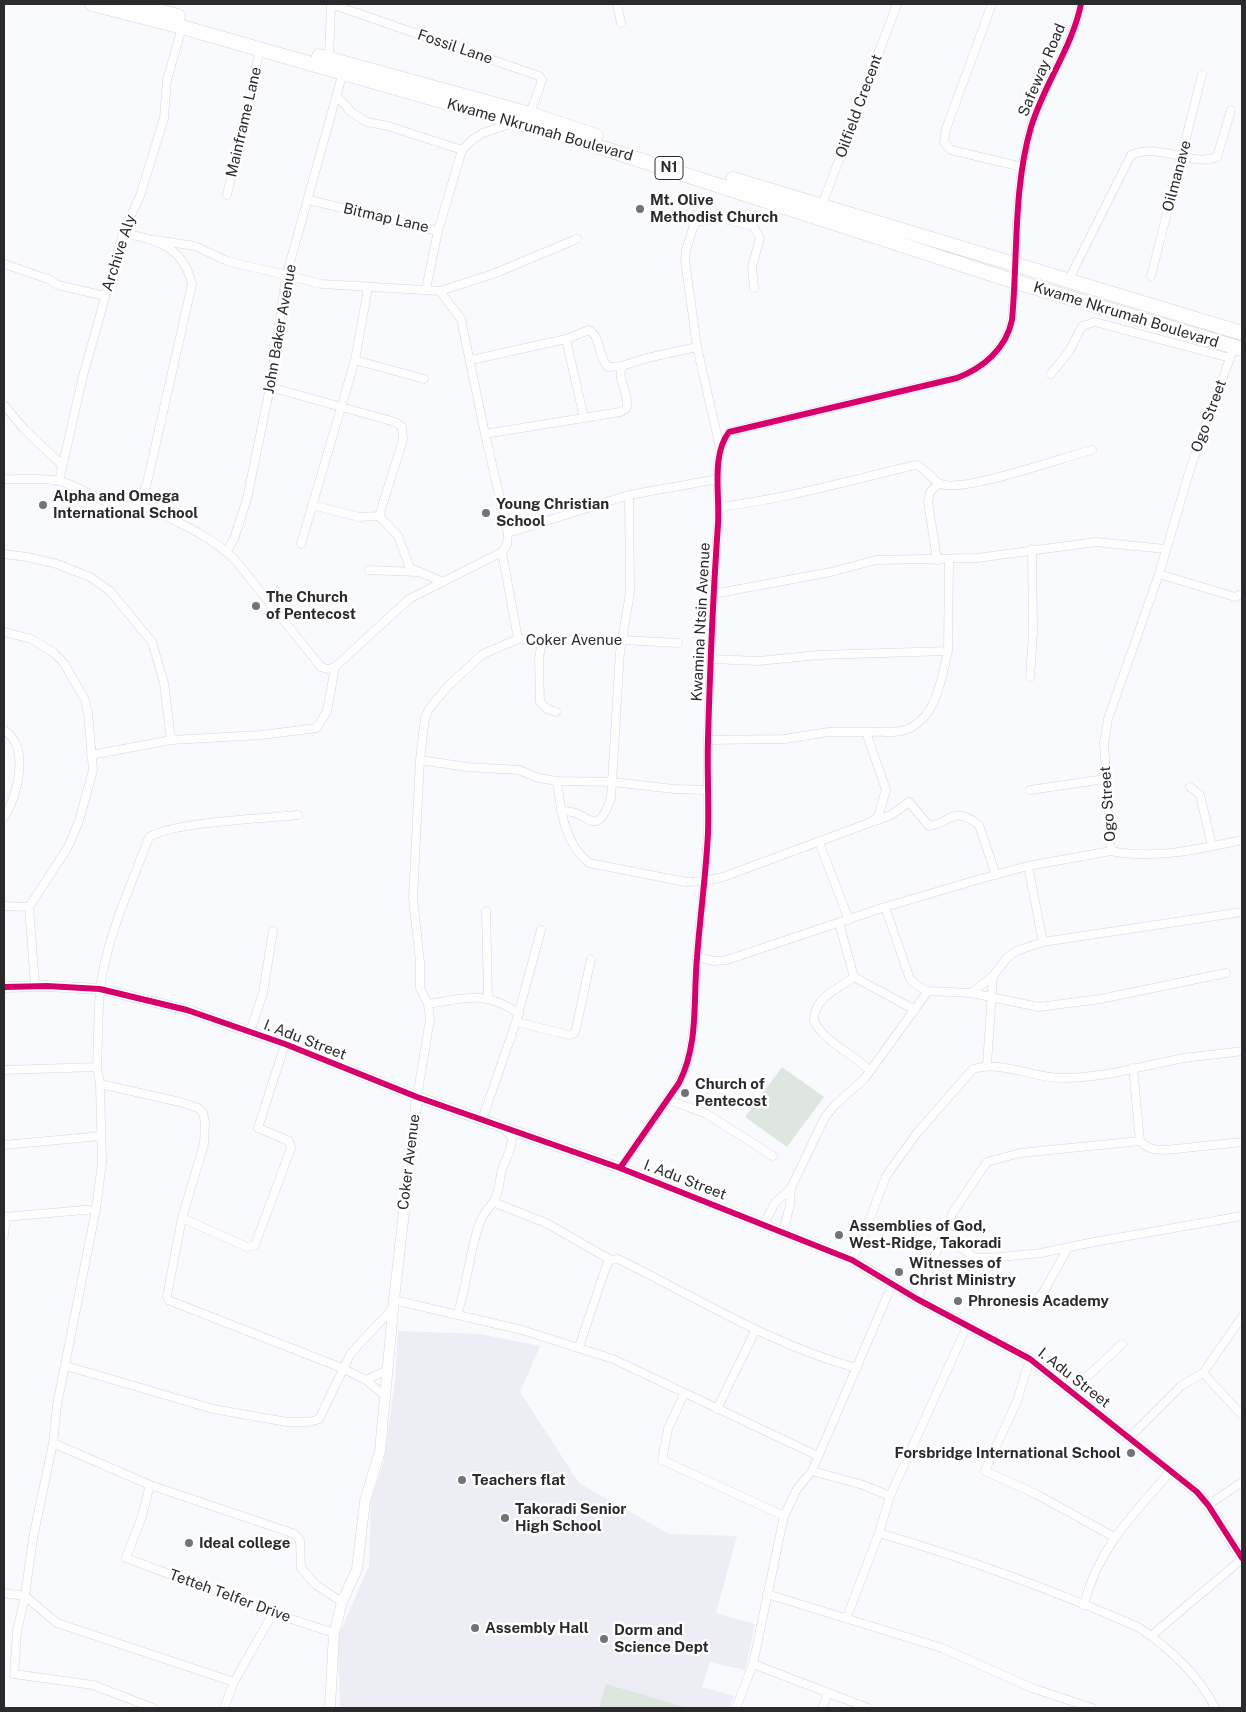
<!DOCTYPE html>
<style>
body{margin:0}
#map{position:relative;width:1246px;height:1712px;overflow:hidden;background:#f9fafd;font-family:"Public Sans",sans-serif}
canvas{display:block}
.frame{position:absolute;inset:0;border:5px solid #2a2a2d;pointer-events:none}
</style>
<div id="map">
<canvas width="1246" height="1712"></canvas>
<div class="frame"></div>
</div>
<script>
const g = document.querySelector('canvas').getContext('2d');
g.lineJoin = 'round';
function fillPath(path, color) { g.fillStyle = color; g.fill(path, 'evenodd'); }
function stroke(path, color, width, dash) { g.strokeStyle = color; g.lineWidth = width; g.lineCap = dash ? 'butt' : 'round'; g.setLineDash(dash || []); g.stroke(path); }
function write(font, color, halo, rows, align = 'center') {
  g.font = font + ' "Public Sans",sans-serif'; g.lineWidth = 5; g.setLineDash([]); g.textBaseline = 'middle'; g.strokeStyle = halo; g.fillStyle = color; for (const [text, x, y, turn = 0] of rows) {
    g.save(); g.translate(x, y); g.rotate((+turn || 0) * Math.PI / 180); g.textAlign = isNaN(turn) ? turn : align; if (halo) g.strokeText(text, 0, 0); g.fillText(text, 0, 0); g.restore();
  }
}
fillPath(new Path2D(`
 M 398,1331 L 480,1334 L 540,1346 L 520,1392 L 579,1483 L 669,1534 L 737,1536 L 716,1613 L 755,1624 L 745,1670 L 710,1662 L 702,1687 L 734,1696 L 729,1708 L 340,1708 L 338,1637 L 369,1566 L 371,1501 L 384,1461 L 395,1382 Z`), '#ecedf5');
fillPath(new Path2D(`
 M 782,1067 L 824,1097 L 787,1147 L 745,1117 Z
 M 606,1684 L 688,1708 L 599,1708 Z`), '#dee7df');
const street = new Path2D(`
 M 331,4 L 539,76 L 542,80 L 530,114
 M 617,4 L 621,23
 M 992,4 L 946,129 L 944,142 L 951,150 L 1022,167
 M 329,59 L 331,4
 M 337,96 L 351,112 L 367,122 L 388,126 L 462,150
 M 227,195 L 260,49
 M 309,200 L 438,231
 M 821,208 L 897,4
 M 123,233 C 157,240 183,246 192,284 L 147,483 L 139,504
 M 155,240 L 195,246 L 227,261 L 322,284 L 440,291 L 493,274 L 577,239
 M 4,264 L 48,279 L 58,285 L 105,296
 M 1151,276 L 1202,75
 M 1069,279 L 1131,155 C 1158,142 1192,167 1217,157 L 1231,110
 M 426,289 L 438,231 L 462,150 L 472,140 L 483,133 L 512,123
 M 440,291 L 461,319 L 485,434
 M 566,339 L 584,418
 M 355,360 L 424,379
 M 471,360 L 566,339 L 589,330 C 601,336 598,357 608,367 L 622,366
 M 1051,374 L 1070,350 L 1082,326 L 1095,322 L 1230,358
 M 270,387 L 395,422 L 402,427 L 403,440 L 379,516
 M 4,405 L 24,429 L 61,464
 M 720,448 L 697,347 L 685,260 L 686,250 L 695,222 L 720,218 L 753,226 L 760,238 L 752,267 L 754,288
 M 4,479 C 21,480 42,477 59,481 C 87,487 108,514 139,504 C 172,520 210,534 236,561 L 321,667 L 328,669 L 335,667
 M 59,481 L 83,376 L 123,233 L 140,196 L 164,118 L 167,80 L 182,27
 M 312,505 L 359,517 L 379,516 L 398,536 L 410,568 L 443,582
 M 719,507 C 786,499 850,480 916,465 C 926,468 931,480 941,484 C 965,493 1063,457 1092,450
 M 508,533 L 485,434 L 620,412 L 626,409 C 631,395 616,380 622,366 L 647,358 L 697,347
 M 301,544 L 355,360 L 368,288
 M 227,551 L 234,539 L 247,499 L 270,387 L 286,277 L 343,72
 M 502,552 L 518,639
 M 4,554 L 27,557 L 57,564 L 90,577 L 110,591 L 152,642 L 164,683 L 171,740 L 91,755
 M 937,560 L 928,501 L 930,492 L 939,483
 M 369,570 L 417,572
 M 1159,574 L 1235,597 L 1242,594
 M 713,594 L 831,572 L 876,560 L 977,558 L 1096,542 L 1165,549
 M 4,632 L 31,639 L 53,652 L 64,663 L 85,700 L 88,713 L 93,770 L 79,821 L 68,847 L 29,907
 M 542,640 L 539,659 L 540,702 L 547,709 L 556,712
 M 711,659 L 758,661 L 819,655 L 948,651 L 949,560
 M 1030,677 L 1033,633 L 1032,549
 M 4,730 C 31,748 17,796 4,818
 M 866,732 C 878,731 890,733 901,731 C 936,723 941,680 948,651
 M 171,740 L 261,735 L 317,728 L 327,711 L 335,667 L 409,599 L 502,552 L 507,545 L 508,533 L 629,495 L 718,479
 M 420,760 L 467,767 L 519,770 L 538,778 L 557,781 L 613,782 L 674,789 L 707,790
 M 557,781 C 561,811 564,843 589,863 L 686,882 L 705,881 L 723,877 L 869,823 L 878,817 L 886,790 L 866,732 L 829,732 L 784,739 L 708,740
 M 1190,787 L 1200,795 L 1212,846
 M 1030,790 L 1105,779
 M 561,811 C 590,809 595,843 611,798 L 620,652 L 630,593 L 629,495
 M 875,821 L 891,815 L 909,802 L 929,826 C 953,822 952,805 979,825 L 996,875
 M 819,842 L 849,920
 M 1111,851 C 1155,860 1199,849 1242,840
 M 1028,866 L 1043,942
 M 4,906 L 29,907 L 35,985
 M 885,907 L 910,979 L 919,987 L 928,991
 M 486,911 L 488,998
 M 839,923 L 854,977 L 915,1010
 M 697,957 L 714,961 L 727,960 L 885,907 L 980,879 L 1028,866 L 1111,851 L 1104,743 L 1108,719 L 1159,574 L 1192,463 L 1234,347
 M 854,977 C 838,989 813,998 814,1021 C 825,1043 853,1053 870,1071
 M 971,993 L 993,976
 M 428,1004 C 465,998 486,990 519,1014
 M 516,1022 L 569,1035 L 575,1033 L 591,959
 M 250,1032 L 263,993 L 273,931
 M 987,1065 L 993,976 L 1007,958 L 1016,951 L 1043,942 L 1242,912
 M 97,1067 L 100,1084 L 102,1162 L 96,1209 L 57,1405 L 53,1443 L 33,1538 L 25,1596 L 17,1631 L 14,1674 L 93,1685 L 153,1708
 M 1133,1068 L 1140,1141 C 1148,1149 1154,1150 1166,1150 L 1242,1142
 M 4,1070 L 97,1067 C 98,1042 98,1016 100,990 C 106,938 131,886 149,837 C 178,821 261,819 298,815
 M 100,1084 L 180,1102 L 198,1108 L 203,1113 L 205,1122 L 204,1144 L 182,1218 L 167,1296 L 168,1300 L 342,1368 L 366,1380 L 385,1396
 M 417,1097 L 430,1019 L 428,1004 L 420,988 L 420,962 L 413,899 L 420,760 L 425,718 L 429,709 L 448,686 L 483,654 L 518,639 L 623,640 L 678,643
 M 668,1100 L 705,1113 L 773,1156
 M 482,1120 L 516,1022 L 541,930
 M 4,1145 L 101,1136
 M 620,1168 L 679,1083 C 699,1044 693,1000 697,958 C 700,916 706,875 708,833 C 709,802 707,770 708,739 C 710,667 713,596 718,524 C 720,496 711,455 729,432 L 957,378 C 983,368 1006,349 1012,320 C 1018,256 1013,189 1031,127 C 1044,84 1072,48 1081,4
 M 493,1202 L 546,1223 L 611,1260
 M 4,1217 L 96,1209
 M 182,1218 L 247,1247 L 255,1245 L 291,1148 L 289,1141 L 258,1128 L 285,1044
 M 764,1224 L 775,1203 L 791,1188
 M 783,1232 L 790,1205 L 791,1188 L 825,1117 L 835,1105 L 865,1078 L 928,991 L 971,993 L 1039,1007 L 1100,999 L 1226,973
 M 4,1235 L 6,1217
 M 943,1236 L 976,1258 L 991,1258 L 1041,1253 L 1094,1242 L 1242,1216
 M 852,1260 L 865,1232 L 886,1176 L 917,1133 L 973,1069 C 1003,1060 1033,1079 1064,1078 C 1105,1078 1144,1065 1185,1058 C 1204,1055 1223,1054 1242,1051
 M 917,1299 L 953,1212 L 987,1162 L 1020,1153 L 1140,1141
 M 394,1300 L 522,1330 L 613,1359 L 818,1456
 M 1034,1303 L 1044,1291 L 1068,1248
 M 457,1315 C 467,1286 469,1254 479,1225 C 482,1214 489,1209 495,1199 C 500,1189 499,1180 502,1170 C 506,1158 512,1150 512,1137 L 503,1128
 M 579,1347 L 607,1264 L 611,1260 L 618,1259 C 696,1297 773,1346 857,1368
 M 1030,1359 L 1017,1401 L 985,1471 L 1036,1494 L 1114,1537
 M 66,1366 L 213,1409 L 287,1422 L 309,1422 L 319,1419 L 351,1353 L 393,1308
 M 1203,1373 L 1242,1415
 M 366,1380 L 387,1370
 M 1067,1388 L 1089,1375 L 1122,1344
 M 684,1394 L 668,1429 L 662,1460 L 784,1516
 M 717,1409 L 756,1329
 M 1130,1437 L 1181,1386 L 1203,1373 L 1242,1317
 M 53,1443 L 150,1485 L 142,1516 L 126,1558 L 273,1613 L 334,1633
 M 812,1471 L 863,1485 L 890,1496 L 968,1324
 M 150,1485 L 295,1534 L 300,1541 L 301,1568 L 316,1585 L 342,1602
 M 1208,1505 L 1242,1482
 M 879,1533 L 890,1496
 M 4,1593 L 25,1596 L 57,1623 L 234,1682 L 273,1613
 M 767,1594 L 942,1648 L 1032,1688 L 1092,1708
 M 1084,1605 C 1098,1548 1134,1513 1172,1470
 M 847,1617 L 879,1533 C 968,1559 1053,1590 1138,1627 C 1168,1647 1200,1676 1215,1708
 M 1151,1636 L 1242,1559
 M 753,1664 L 868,1708
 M 224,1708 L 234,1682
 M 736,1708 L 753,1664 L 784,1516 L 797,1489 L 812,1471 L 892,1285
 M 822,1708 L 828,1693`);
const secondary = new Path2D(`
 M 4,987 L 47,986 L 100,989 L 187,1010 L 285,1044 L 417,1097 L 620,1168 L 852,1260 L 917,1299 L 1030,1359 L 1197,1492 L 1208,1505 L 1242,1558
 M 330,1708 L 334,1633 L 342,1602 L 357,1569 L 365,1501 L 380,1451 L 394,1300 L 417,1097`);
const highway = new Path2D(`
 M 92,4 L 182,27 L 578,140 L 1016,282 L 1242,349
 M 133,4 L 178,16
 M 319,56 L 530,114 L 596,136
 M 733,179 L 1242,333`);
stroke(street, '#d6d6d9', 9);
stroke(secondary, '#d6d6d9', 11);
stroke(highway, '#d6d6d9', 15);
stroke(street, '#fefeff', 8);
stroke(secondary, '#fefeff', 10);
stroke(highway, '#fefeff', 14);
stroke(new Path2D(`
 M 4,987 L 47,986 L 100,989 L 187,1010 L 285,1044 L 417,1097 L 620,1168 L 852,1260 L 917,1299 L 1030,1359 L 1197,1492 L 1208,1505 L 1242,1558
 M 620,1168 L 679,1083 C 699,1044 693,1000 697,958 C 700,916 706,875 708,833 C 709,802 707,770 708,739 C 710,667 713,596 718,524 C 720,496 711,455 729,432 L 957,378 C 983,368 1006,349 1012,320 C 1018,256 1013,189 1031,127 C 1044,84 1072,48 1081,4`), '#d6006c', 6);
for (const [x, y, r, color] of [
 [640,209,5,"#727376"],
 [43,505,5,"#727376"],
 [486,513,5,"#727376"],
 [256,606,5,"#727376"],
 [685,1093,5,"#727376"],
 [839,1235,5,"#727376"],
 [899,1272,5,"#727376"],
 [958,1301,5,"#727376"],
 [1131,1453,5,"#727376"],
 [462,1480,5,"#727376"],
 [505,1518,5,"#727376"],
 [189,1543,5,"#727376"],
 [475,1628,5,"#727376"],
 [604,1639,5,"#727376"]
]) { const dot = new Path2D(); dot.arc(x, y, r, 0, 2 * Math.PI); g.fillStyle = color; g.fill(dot); stroke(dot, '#fff', 2); }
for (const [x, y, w] of [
 [669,168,28]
]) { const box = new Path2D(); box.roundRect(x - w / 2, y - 11.5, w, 23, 4); g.fillStyle = '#fff'; g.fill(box); stroke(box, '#2a2a2d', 1); }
write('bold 14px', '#2a2a2d', null, [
 ["N1",669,168]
]);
write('15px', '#2a2a2d', '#fff', [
 ["Fossil Lane",455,47,19],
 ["Safeway Road",1042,70,-67],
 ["Oilfield Crecent",859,106,-70],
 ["Mainframe Lane",244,122,-77],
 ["Kwame Nkrumah Boulevard",540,130,16],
 ["Oilmanave",1177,176,-75],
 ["Bitmap Lane",386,218,13],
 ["Archive Aly",119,253,-72],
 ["Kwame Nkrumah Boulevard",1126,315,17],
 ["John Baker Avenue",280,329,-80],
 ["Ogo Street",1209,416,-70],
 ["Kwamina Ntsin Avenue",701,622,-87],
 ["Coker Avenue",574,640],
 ["Ogo Street",1108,804,-94],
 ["I. Adu Street",305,1040,21],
 ["Coker Avenue",409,1162,-83],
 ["I. Adu Street",685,1180,21],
 ["I. Adu Street",1074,1378,38],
 ["Tetteh Telfer Drive",230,1596,20]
]);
write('bold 15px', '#2a2a2d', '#fff', [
 ["Mt. Olive",650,200],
 ["Methodist Church",650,217],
 ["Alpha and Omega",53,496],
 ["International School",53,513],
 ["Young Christian",496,504],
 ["School",496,521],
 ["The Church",266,597],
 ["of Pentecost",266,614],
 ["Church of",695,1084],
 ["Pentecost",695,1101],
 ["Assemblies of God,",849,1226],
 ["West-Ridge, Takoradi",849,1243],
 ["Witnesses of",909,1263],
 ["Christ Ministry",909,1280],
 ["Phronesis Academy",968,1301],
 ["Forsbridge International School",1121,1453,"right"],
 ["Teachers flat",472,1480],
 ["Takoradi Senior",515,1509],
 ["High School",515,1526],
 ["Ideal college",199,1543],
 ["Assembly Hall",485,1628],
 ["Dorm and",614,1630],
 ["Science Dept",614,1647]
], 'left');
</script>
